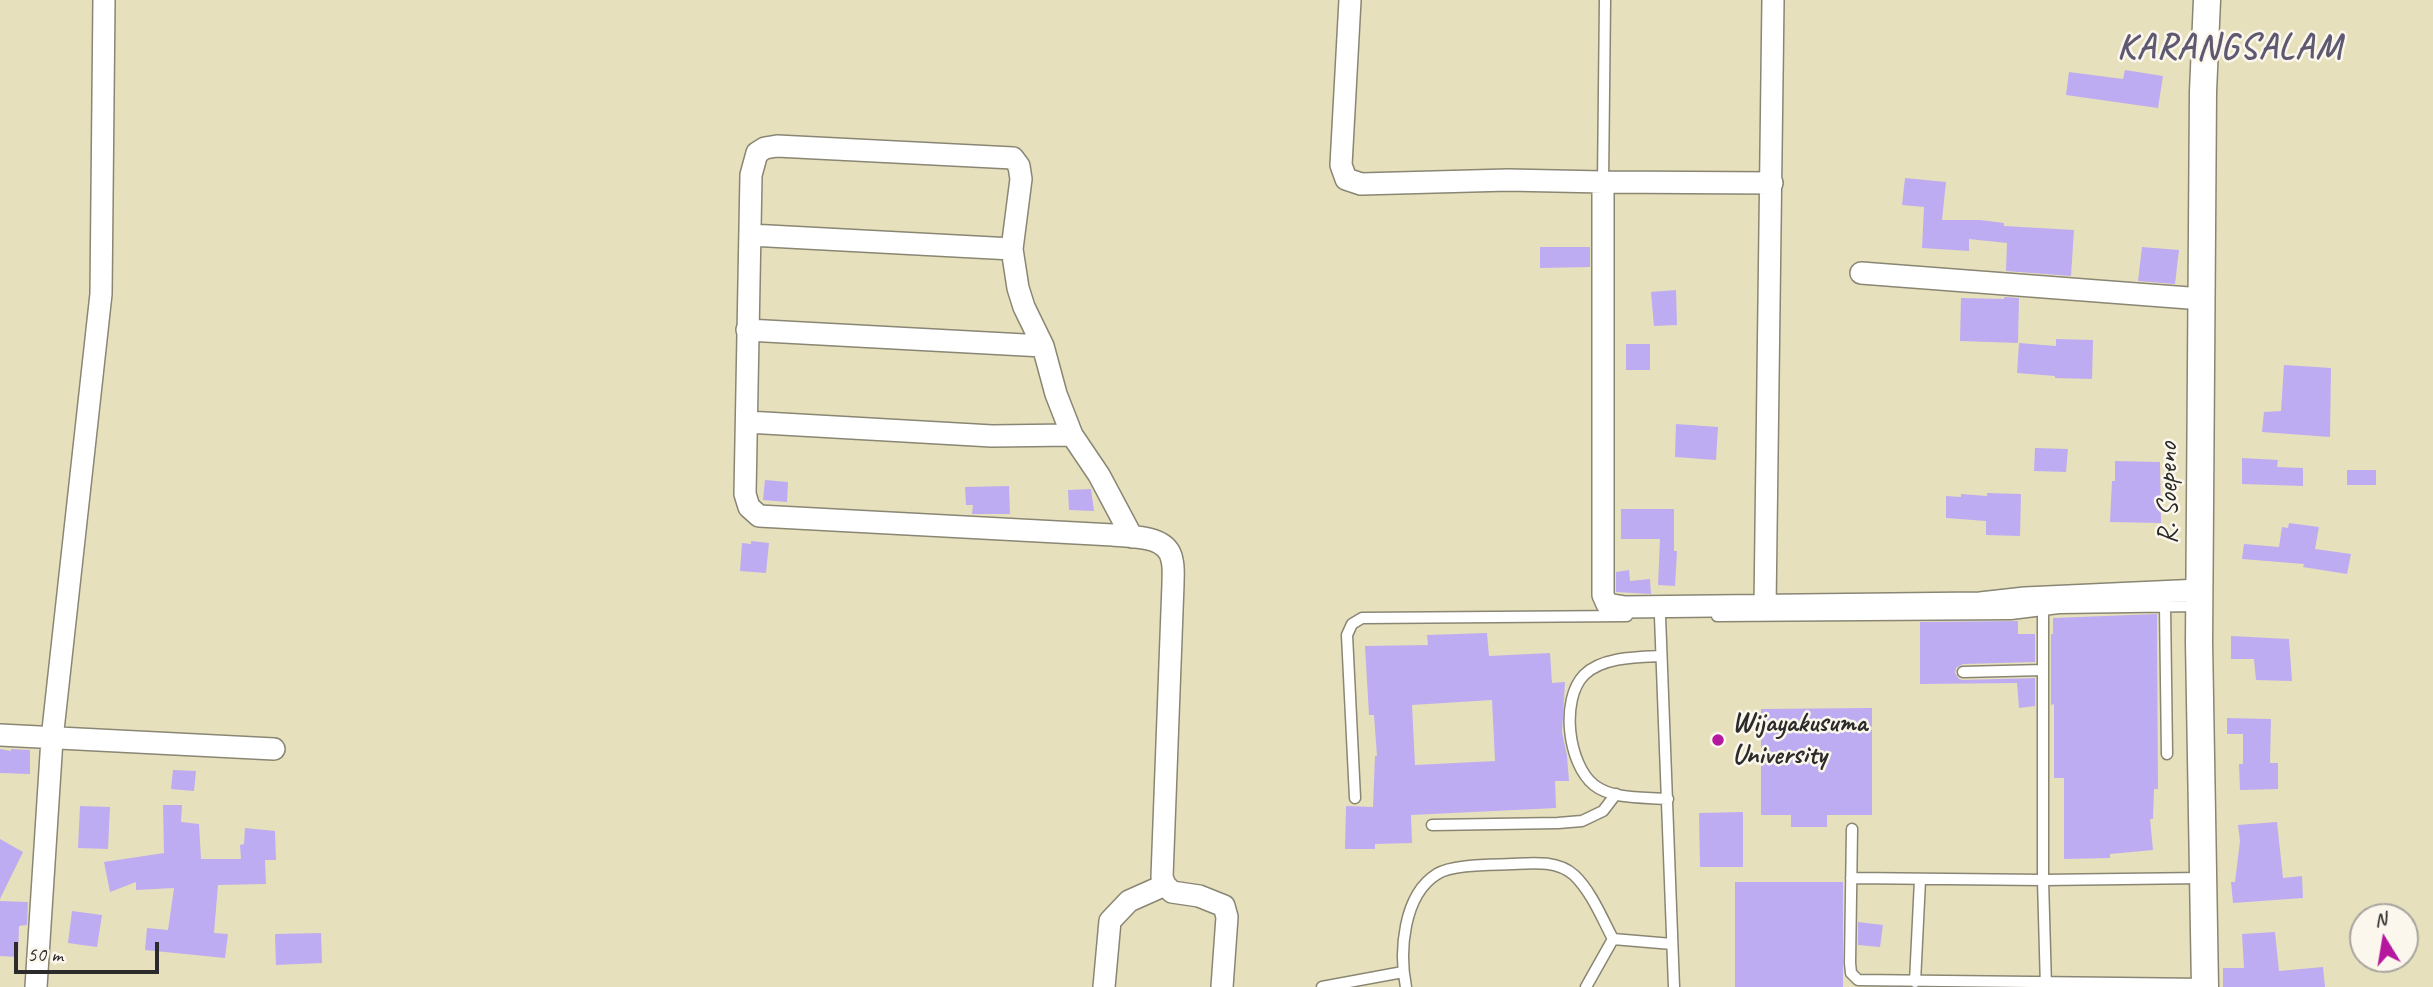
<!DOCTYPE html>
<style>
body{margin:0}
#map{position:relative;width:2433px;height:987px;overflow:hidden;background:#e7e0bc;font-family:Caveat,sans-serif}
canvas{display:block}
.north{position:absolute;left:2349px;top:903px;width:70px;height:70px;box-sizing:border-box;background:#fbf7ec;border:2px solid #a8a59f;border-radius:50%;rotate:349deg;font-size:19px;font-weight:700;line-height:28px;text-align:center;color:#2b2b2b}
.north::after{content:'';display:block;margin:auto;width:24px;height:32px;background:#b5179e;clip-path:polygon(50% 0,100% 100%,50% 72%,0 100%)}
.scale{position:absolute;left:14px;top:942px;width:145px;height:32px;box-sizing:border-box;border:4px solid #2b2b2b;border-top:0;padding-left:9px;font-size:21px;line-height:24px;white-space:nowrap;color:#2b2b2b;-webkit-text-stroke:5px #fbf7ec;paint-order:stroke}
</style>
<div id="map">
<canvas width="2433" height="987"></canvas>
<div class="north">N</div>
<div class="scale">50 m</div>
</div>
<script>
const g = document.querySelector('canvas').getContext('2d');
g.lineJoin = 'round';
function fillPath(path, color) { g.fillStyle = color; g.fill(path, 'evenodd'); }
function stroke(path, color, width, dash) { g.strokeStyle = color; g.lineWidth = width; g.lineCap = dash ? 'butt' : 'round'; g.setLineDash(dash || []); g.stroke(path); }
function write(font, color, halo, rows, align = 'center') {
  g.font = font + ' Caveat,sans-serif'; g.lineWidth = 5; g.setLineDash([]); g.textBaseline = 'middle'; g.strokeStyle = halo; g.fillStyle = color; for (const [text, x, y, turn = 0] of rows) {
    g.save(); g.translate(x, y); g.rotate((+turn || 0) * Math.PI / 180); g.textAlign = isNaN(turn) ? turn : align; if (halo) g.strokeText(text, 0, 0); g.fillText(text, 0, 0); g.restore();
  }
}
fillPath(new Path2D(`
 M 2125,70 L 2163,76 L 2158,108 L 2066,95 L 2069,72 L 2123,79 Z
 M 1905,178 L 1946,182 L 1942,220 L 1980,220 L 2004,223 L 2004,226 L 2074,230 L 2071,276 L 2006,271 L 2007,243 L 1969,239 L 1969,251 L 1922,248 L 1924,207 L 1902,205 Z
 M 1540,247 L 1590,247 L 1590,267 L 1540,268 Z
 M 2142,247 L 2179,250 L 2175,284 L 2138,281 Z
 M 1676,290 L 1677,325 L 1654,326 L 1651,292 Z
 M 2004,297 L 2019,298 L 2018,343 L 1960,341 L 1961,298 L 2004,299 Z
 M 2056,339 L 2093,340 L 2092,379 L 2055,378 L 2055,376 L 2017,373 L 2019,343 L 2056,346 Z
 M 1626,344 L 1650,344 L 1650,370 L 1626,370 Z
 M 2284,365 L 2331,368 L 2330,437 L 2262,432 L 2264,412 L 2281,411 Z
 M 1676,424 L 1718,427 L 1716,460 L 1675,457 Z
 M 2035,448 L 2068,449 L 2066,472 L 2034,471 Z
 M 2242,458 L 2278,460 L 2277,467 L 2303,468 L 2303,486 L 2242,484 Z
 M 2115,461 L 2160,462 L 2161,523 L 2110,522 L 2112,481 L 2115,481 Z
 M 2347,470 L 2376,470 L 2376,485 L 2347,485 Z
 M 765,480 L 788,482 L 787,502 L 763,500 Z
 M 1009,486 L 1010,514 L 972,514 L 973,505 L 966,505 L 965,487 Z
 M 1091,489 L 1094,511 L 1069,510 L 1068,490 Z
 M 1987,493 L 2021,494 L 2020,536 L 1986,535 L 1986,521 L 1946,518 L 1946,496 L 1961,497 L 1961,494 L 1987,496 Z
 M 1621,509 L 1674,509 L 1674,551 L 1677,551 L 1675,586 L 1658,585 L 1660,539 L 1621,539 Z
 M 2289,523 L 2319,527 L 2315,549 L 2351,554 L 2347,574 L 2303,567 L 2304,564 L 2242,559 L 2244,544 L 2279,547 L 2282,527 L 2288,528 Z
 M 751,541 L 769,543 L 766,573 L 740,571 L 742,543 L 751,544 Z
 M 1629,570 L 1630,581 L 1650,579 L 1651,594 L 1616,592 L 1616,572 Z
 M 2157,614 L 2158,789 L 2154,789 L 2153,819 L 2150,819 L 2153,850 L 2110,854 L 2110,858 L 2064,859 L 2064,778 L 2054,778 L 2054,704 L 2051,705 L 2051,634 L 2053,634 L 2053,618 Z
 M 2018,621 L 2018,634 L 2035,634 L 2035,662 L 1963,664 L 1956,668 L 1955,673 L 1959,679 L 1963,680 L 2035,678 L 2035,706 L 2019,708 L 2017,683 L 1920,684 L 1920,622 Z
 M 1487,633 L 1489,656 L 1550,653 L 1552,683 L 1565,682 L 1562,732 L 1567,756 L 1569,781 L 1555,781 L 1556,808 L 1411,815 L 1412,843 L 1375,844 L 1375,849 L 1345,849 L 1346,806 L 1373,807 L 1375,756 L 1377,756 L 1374,715 L 1369,715 L 1365,646 L 1428,645 L 1427,635 ZM 1492,700 L 1495,761 L 1415,765 L 1412,705 Z
 M 2231,636 L 2289,639 L 2292,681 L 2256,680 L 2254,659 L 2231,659 Z
 M 1872,708 L 1872,815 L 1827,815 L 1827,827 L 1791,827 L 1791,815 L 1761,815 L 1761,709 Z
 M 2227,718 L 2271,719 L 2270,763 L 2278,763 L 2278,789 L 2240,790 L 2239,764 L 2243,764 L 2243,734 L 2227,734 Z
 M 0,749 L 11,751 L 11,749 L 30,750 L 30,774 L 0,773 Z
 M 173,770 L 196,771 L 194,791 L 171,789 Z
 M 163,805 L 182,805 L 181,822 L 199,824 L 201,859 L 241,859 L 240,845 L 244,844 L 245,828 L 275,831 L 276,860 L 265,860 L 266,884 L 218,885 L 214,933 L 228,934 L 225,958 L 145,950 L 147,928 L 168,930 L 174,888 L 136,890 L 136,882 L 110,892 L 104,862 L 164,853 Z
 M 80,806 L 110,807 L 108,849 L 78,848 Z
 M 1743,812 L 1743,867 L 1700,867 L 1699,813 Z
 M 2277,822 L 2283,878 L 2302,876 L 2303,898 L 2233,903 L 2231,882 L 2235,882 L 2240,841 L 2238,825 Z
 M 0,839 L 23,852 L 0,899 Z
 M 1735,882 L 1843,882 L 1843,987 L 1735,987 Z
 M 0,901 L 28,902 L 27,925 L 19,926 L 18,957 L 0,956 Z
 M 72,911 L 102,915 L 97,947 L 68,943 Z
 M 1858,922 L 1883,925 L 1880,947 L 1858,945 Z
 M 2275,932 L 2279,971 L 2323,967 L 2325,987 L 2223,987 L 2223,968 L 2244,968 L 2242,934 Z
 M 321,933 L 322,963 L 276,965 L 275,934 Z`), '#bdacf2');
const service = new Path2D(`
 M 1603,182 L 1605,0
 M 2165,606 L 2167,754
 M 2043,610 L 2043,880 L 2046,987
 M 1660,616 L 1674,987
 M 1717,616 L 2011,614 L 2059,608 L 2197,606
 M 1661,656 C 1637,657 1602,657 1584,675 C 1560,700 1568,764 1594,785 C 1613,800 1646,797 1668,799
 M 1963,672 L 2043,670
 M 1355,798 L 1347,635 L 1352,624 L 1362,618 L 1627,616
 M 1432,825 L 1558,823 L 1582,821 L 1603,811 L 1616,794
 M 1852,829 L 1850,963 L 1851,973 L 1858,980 L 2205,984
 M 1851,878 L 2043,880 L 2202,878
 M 1613,939 L 1672,944
 M 1915,982 L 1920,880
 M 1322,987 L 1403,972
 M 1406,987 C 1399,952 1403,895 1437,874 C 1452,864 1494,865 1512,864 C 1532,863 1557,860 1574,875 C 1591,891 1602,918 1613,939
 M 1586,987 L 1613,939`);
const minor = new Path2D(`
 M 1350,0 L 1341,165 L 1346,179 L 1361,184 L 1508,180 L 1603,182
 M 1772,183 L 1603,182 L 1603,595 L 1607,604 L 1625,607 L 1980,603 L 2025,598 L 2200,590
 M 750,235 L 1012,249
 M 1861,273 L 2202,299
 M 747,330 L 1043,346
 M 747,422 L 992,436 L 1072,435
 M 1132,537 L 1099,475 L 1072,435 L 1056,394 L 1043,346 L 1024,307 L 1018,288 L 1012,249 L 1021,179 L 1019,166 L 1013,158 L 777,146 L 765,148 L 757,153 L 751,175 L 745,494 L 749,507 L 759,516 L 1113,535 C 1133,537 1168,535 1172,560 C 1174,568 1173,576 1173,584 L 1162,877 L 1165,885 L 1172,892 L 1199,896 L 1224,906 L 1227,917 L 1222,987
 M 1765,607 L 1773,0
 M 0,735 L 274,749
 M 36,987 L 52,739 L 101,294 L 104,0
 M 1104,987 L 1110,921 L 1129,901 L 1165,885`);
const tertiary = new Path2D(`
 M 2205,987 L 2199,642 L 2203,92 L 2207,0`);
stroke(service, '#898674', 13);
stroke(minor, '#898674', 24);
stroke(tertiary, '#898674', 29);
stroke(service, '#fff', 10);
stroke(minor, '#fff', 21);
stroke(tertiary, '#fff', 26);
for (const [x, y, r, color] of [
 [1718,740,7,"#b5179e"]
]) { const dot = new Path2D(); dot.arc(x, y, r, 0, 2 * Math.PI); g.fillStyle = color; g.fill(dot); stroke(dot, '#fbf7ec', 2.5); }
write('28px', '#2b2b2b', '#fbf7ec', [
 ["R. Soepeno",2169,493,-90]
]);
write('bold 28px', '#2b2b2b', '#fbf7ec', [
 ["Wijayakusuma",1732,724],
 ["University",1732,756]
], 'left');
g.letterSpacing = '2px';
write('bold 35px', '#5e5871', '#fbf7ec', [
 ["KARANGSALAM",2230,49]
]);
g.letterSpacing = '0px';
</script>
